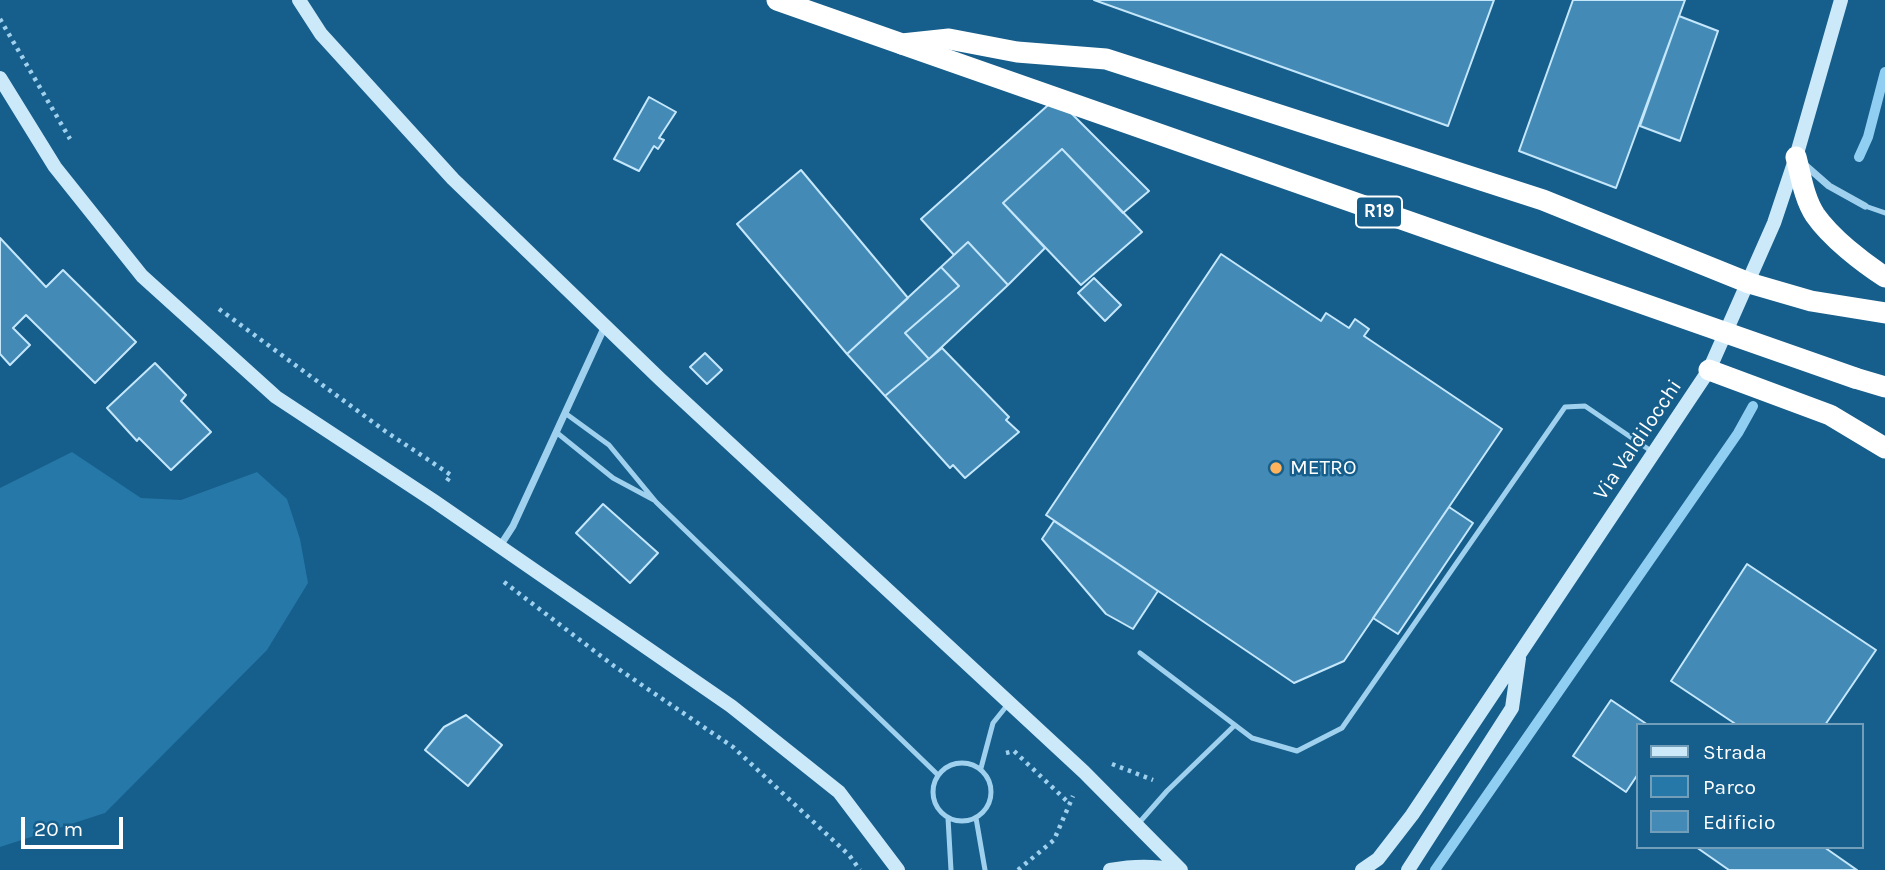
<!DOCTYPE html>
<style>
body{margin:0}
#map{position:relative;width:1885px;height:870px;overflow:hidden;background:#165e8b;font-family:Karla,sans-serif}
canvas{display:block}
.legend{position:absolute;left:1636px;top:723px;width:228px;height:126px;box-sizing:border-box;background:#165e8b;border:2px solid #739eb9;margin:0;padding:9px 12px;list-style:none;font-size:21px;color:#fff}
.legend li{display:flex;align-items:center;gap:14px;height:35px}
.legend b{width:35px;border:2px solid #739eb9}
.scale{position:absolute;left:21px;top:817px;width:102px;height:32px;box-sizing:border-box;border:4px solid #fff;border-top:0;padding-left:9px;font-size:21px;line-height:24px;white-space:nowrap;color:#fff;-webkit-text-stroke:5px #165e8b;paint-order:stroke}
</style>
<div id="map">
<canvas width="1885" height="870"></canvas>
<ul class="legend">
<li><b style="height:9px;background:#cce9fa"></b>Strada</li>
<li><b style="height:19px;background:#2578a7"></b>Parco</li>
<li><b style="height:19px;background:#438bb6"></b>Edificio</li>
</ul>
<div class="scale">20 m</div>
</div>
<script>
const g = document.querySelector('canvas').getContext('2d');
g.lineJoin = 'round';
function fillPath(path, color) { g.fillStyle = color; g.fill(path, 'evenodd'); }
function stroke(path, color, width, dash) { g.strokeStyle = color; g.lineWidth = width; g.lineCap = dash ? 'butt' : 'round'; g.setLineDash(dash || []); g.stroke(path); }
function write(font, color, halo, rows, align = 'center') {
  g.font = font + ' Karla,sans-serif'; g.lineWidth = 5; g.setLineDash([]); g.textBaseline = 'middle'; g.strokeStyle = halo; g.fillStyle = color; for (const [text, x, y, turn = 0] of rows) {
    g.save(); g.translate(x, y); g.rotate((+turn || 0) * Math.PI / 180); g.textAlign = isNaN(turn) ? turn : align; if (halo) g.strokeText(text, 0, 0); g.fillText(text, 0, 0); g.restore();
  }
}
fillPath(new Path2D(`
 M 72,452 L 141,498 L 181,500 L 257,472 L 287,499 L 300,539 L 308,583 L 267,650 L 105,813 L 0,847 L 0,488 Z`), '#2578a7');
stroke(new Path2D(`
 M 1859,157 L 1868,137 L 1885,72
 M 1435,870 L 1738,433 L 1753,406`), '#91cff2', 10);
const building = new Path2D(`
 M 1094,0 L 1494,0 L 1448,126 Z
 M 1573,0 L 1685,0 L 1616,188 L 1519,151 Z
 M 1679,16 L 1718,31 L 1680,141 L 1640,126 Z
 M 649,97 L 676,112 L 659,138 L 664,140 L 658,149 L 654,146 L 639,171 L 614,159 Z
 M 1056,98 L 1149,191 L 1123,213 L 1062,149 L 1003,203 L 1045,248 L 1008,285 L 968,242 L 954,255 L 921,219 Z
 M 1062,149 L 1142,232 L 1081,285 L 1003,203 Z
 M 801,170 L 908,298 L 847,354 L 737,224 Z
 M 0,238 L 46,287 L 63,270 L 136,342 L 95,383 L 26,315 L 13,328 L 30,345 L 10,365 L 0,354 Z
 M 968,242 L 1008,285 L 929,359 L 905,333 L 959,286 L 941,267 Z
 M 1221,254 L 1321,321 L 1326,313 L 1349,328 L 1355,319 L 1369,329 L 1364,336 L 1502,429 L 1344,661 L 1294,683 L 1046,515 Z
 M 941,267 L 959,286 L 905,333 L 929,359 L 885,396 L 847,354 Z
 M 1094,278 L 1121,305 L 1105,321 L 1078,293 Z
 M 942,348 L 1009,417 L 1006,420 L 1019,432 L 965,478 L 953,465 L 950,468 L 885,396 Z
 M 705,353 L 722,370 L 707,384 L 690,367 Z
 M 155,363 L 186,395 L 181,401 L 211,432 L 171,470 L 139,438 L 137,441 L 107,408 Z
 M 603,504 L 658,553 L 630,583 L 576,533 Z
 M 1449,507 L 1473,523 L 1398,634 L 1373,618 Z
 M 1054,521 L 1158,591 L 1133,629 L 1106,614 L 1042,539 Z
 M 1747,564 L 1876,650 L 1825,725 L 1737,725 L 1671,681 Z
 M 1611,700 L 1648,725 L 1638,725 L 1638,774 L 1626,792 L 1573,756 Z
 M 466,715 L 502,745 L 468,786 L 425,750 L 444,727 Z
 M 1696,847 L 1824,847 L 1857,870 L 1729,870 Z`);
fillPath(building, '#438bb6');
stroke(building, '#c5e7fb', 2);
stroke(new Path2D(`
 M 0,19 L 70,139
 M 219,309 L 385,431 L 451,475 L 447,481
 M 504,582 L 614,666 L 733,747 L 849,855 L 860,870
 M 1006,753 L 1014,751 L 1070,804
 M 1112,764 L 1153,780
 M 1018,870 L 1054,840 L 1073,796`), '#9fd1ef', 4.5, [3.5, 5]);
stroke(new Path2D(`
 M 1865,206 L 1885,213
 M 565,413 L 609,445 L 656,502 L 938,775
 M 556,432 L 613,478 L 654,500
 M 1140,653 L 1252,738 L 1297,751 L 1342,728 L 1565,407 L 1585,406 L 1654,453
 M933 792a29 29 0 1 1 58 0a29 29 0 1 1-58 0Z
 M 981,768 L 993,723 L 1009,703
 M 948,818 L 951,870
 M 976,818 L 985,870
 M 1138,824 L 1167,791 L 1235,725`), '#9fd1ef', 5);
stroke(new Path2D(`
 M 1805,165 L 1829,186 L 1865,206
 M 500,546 L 513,526 L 605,326`), '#9fd1ef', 7);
stroke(new Path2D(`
 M 299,0 L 321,34 L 453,179 L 660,379 L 1084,772 L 1181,870
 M 0,78 L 55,167 L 142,276 L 276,397 L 434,501 L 731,706 L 839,792 L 898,870
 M 1110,870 C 1132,866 1152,865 1174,870
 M 1362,870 L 1378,859 L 1412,815 L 1709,370 L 1774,223 L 1796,157 L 1841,0
 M 1408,870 L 1512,708 L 1519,658`), '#cce9fa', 14);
stroke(new Path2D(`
 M 777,0 L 902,44 L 949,39 L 1017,52 L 1106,59 L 1543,200 L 1749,283 L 1811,301 L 1885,313
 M 1796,157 C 1801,176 1804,198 1815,215 C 1831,238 1862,262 1885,277
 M 1709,370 L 1830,415 L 1885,448
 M 1855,378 L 1885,387`), '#fff', 21);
stroke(new Path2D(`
 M 902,44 L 1855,378`), '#fff', 21);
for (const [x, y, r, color] of [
 [1276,468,7,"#ffb35d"]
]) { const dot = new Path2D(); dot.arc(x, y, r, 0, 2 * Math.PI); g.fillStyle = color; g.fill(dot); stroke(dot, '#165e8b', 2.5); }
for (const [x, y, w] of [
 [1379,212,46]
]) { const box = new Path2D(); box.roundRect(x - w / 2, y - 15.5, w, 31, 5); g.fillStyle = '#165e8b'; g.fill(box); stroke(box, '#fff', 2); }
write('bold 19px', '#fff', null, [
 ["R19",1379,212]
]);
write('21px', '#fff', '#165e8b', [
 ["Via Valdilocchi",1638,440,-56]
]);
write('21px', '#fff', '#165e8b', [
 ["METRO",1290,468]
], 'left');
</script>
